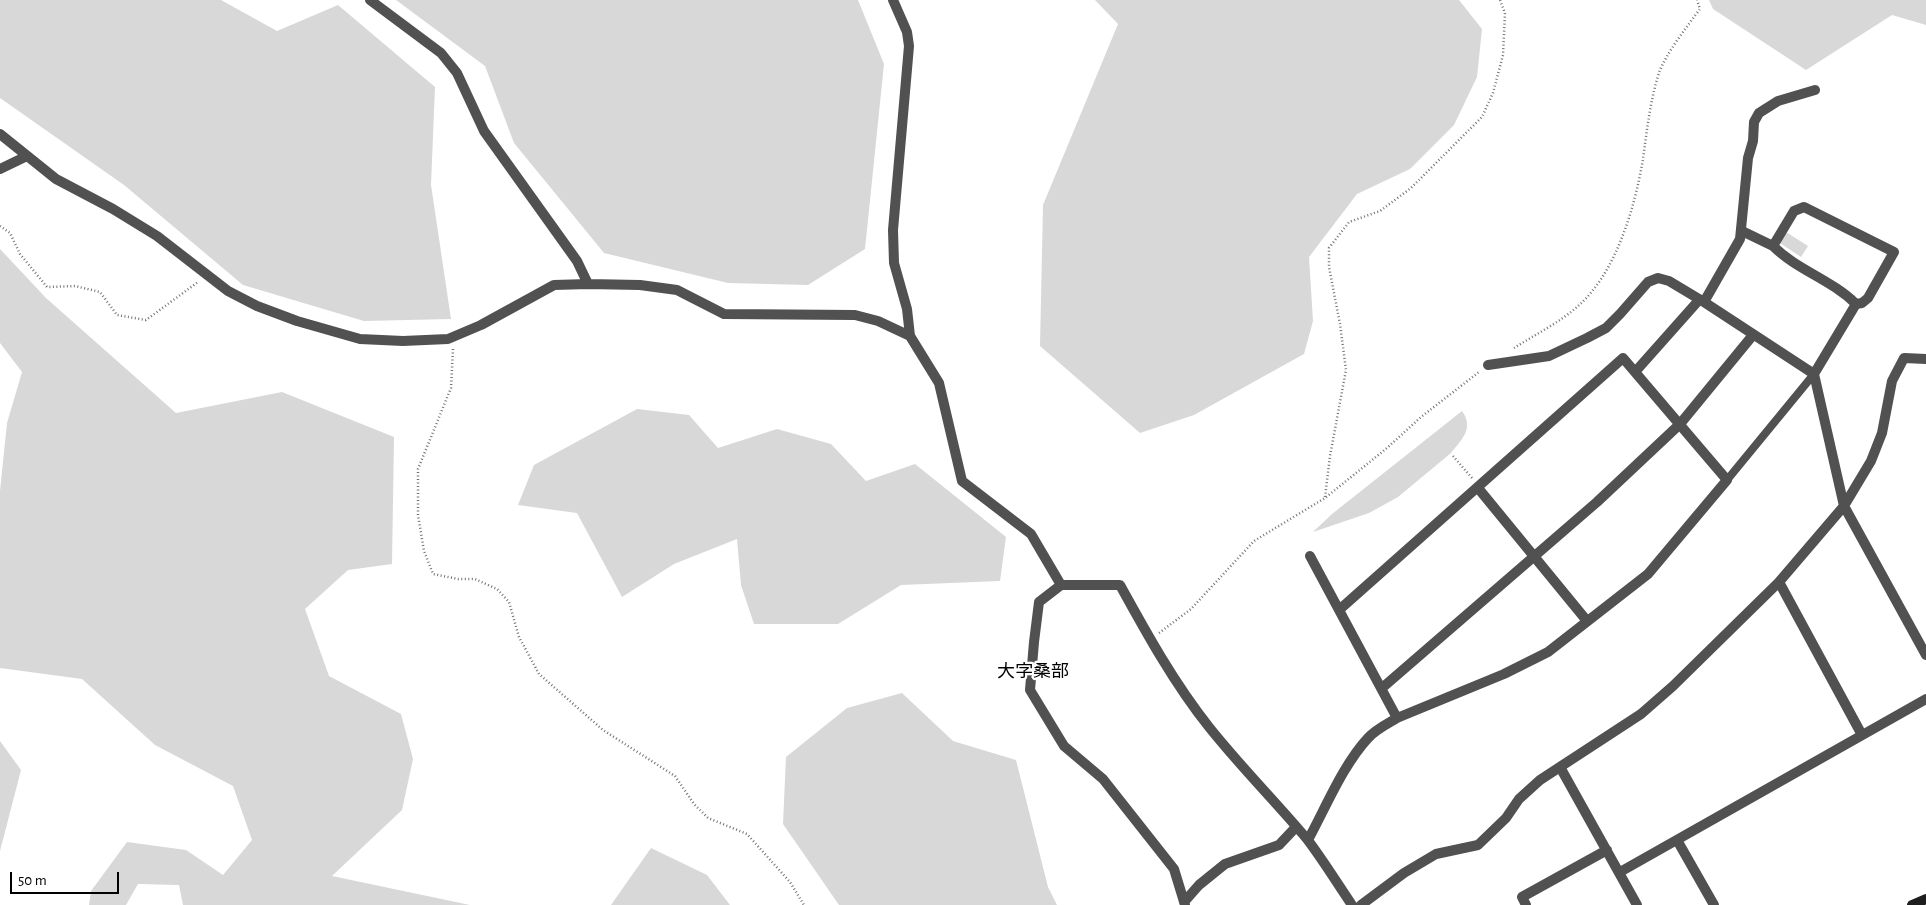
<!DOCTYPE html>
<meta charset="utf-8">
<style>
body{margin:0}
#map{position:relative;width:1926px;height:905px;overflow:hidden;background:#fff;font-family:"Alegreya Sans",sans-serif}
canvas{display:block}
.scale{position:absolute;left:10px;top:872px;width:109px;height:22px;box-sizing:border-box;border:2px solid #000;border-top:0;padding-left:6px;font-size:15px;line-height:18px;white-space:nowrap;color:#000;-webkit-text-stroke:4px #fff;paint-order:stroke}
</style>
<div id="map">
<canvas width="1926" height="905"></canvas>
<div class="scale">50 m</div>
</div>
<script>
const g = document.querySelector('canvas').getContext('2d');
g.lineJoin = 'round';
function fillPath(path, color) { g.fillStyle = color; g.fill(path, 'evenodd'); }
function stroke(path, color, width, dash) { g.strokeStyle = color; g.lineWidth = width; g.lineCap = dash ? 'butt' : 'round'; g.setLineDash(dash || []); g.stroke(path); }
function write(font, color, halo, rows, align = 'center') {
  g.font = font + ' "Alegreya Sans","Noto Sans JP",sans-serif'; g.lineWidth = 4.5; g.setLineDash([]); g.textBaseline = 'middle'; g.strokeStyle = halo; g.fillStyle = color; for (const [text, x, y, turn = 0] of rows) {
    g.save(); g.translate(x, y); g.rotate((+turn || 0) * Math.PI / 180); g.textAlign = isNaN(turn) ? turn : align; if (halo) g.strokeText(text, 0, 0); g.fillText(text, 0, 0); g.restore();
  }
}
fillPath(new Path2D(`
 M 0,0 L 221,0 L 277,31 L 338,5 L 435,87 L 431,185 L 451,319 L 364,321 L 243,285 L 124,185 L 0,98 Z
 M 396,0 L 858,0 L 884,64 L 865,249 L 808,285 L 728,283 L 604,253 L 514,143 L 485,66 Z
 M 1095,0 L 1459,0 L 1482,29 L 1477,77 L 1454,125 L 1410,169 L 1357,194 L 1309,257 L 1313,321 L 1304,354 L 1194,415 L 1140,433 L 1040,346 L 1043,205 L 1118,24 Z
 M 1709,0 L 1926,0 L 1926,25 L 1892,15 L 1806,70 L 1713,9 Z
 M 1786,232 L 1808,246 L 1801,257 L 1780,243 Z
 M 0,249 L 46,298 L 176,413 L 282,392 L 394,437 L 392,564 L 348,570 L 305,609 L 329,676 L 401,714 L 413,759 L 402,810 L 332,876 L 470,905 L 183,905 L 179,885 L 138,884 L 126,905 L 89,905 L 91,891 L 127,842 L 186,850 L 223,875 L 252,840 L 233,786 L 155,745 L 82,679 L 0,668 L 0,491 L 7,423 L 22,372 L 0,343 Z
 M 637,409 L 689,415 L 718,448 L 777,429 L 831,444 L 866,481 L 915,464 L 1006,537 L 1000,581 L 901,585 L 838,624 L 754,624 L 741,585 L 737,539 L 674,564 L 622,597 L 577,513 L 518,505 L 534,465 Z
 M 1462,411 C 1474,428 1463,438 1451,453 L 1398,497 L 1369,513 L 1313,532 L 1332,514 Z
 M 902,693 L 953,741 L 1016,760 L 1048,887 L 1057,905 L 839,905 L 783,824 L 786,757 L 847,708 Z
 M 0,741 L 21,770 L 0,851 Z
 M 651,848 L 707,875 L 730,905 L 611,905 Z`), '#d8d8d8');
stroke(new Path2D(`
 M 0,226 L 10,233 L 20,254 L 47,287 L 75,286 L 100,292 L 117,315 L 146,320 L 198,282
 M 1514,348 C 1533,336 1562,321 1578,306 C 1616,273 1635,207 1643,159 C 1647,130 1650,101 1659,73 C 1665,55 1688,25 1700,9 L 1697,0
 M 453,349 L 451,388 L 418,469 L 418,515 L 424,551 L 433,574 L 458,579 L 475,579 L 497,589 L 509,602 L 519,637 L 539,674 L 603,730 L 675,776 L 694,804 L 708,818 L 747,834 L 790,882 L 804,905
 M 1453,456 L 1472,478
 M 1325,497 L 1330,456 L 1346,370 L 1340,324 L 1329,267 L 1329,248 L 1349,222 L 1380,211 L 1411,188 L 1482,117 L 1493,93 L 1503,55 L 1505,13 L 1500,0
 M 1159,633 L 1191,609 L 1254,541 L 1325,498 L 1387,448 L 1421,417 L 1479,372`), '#737373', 2.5, [1, 2.5]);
stroke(new Path2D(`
 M 1727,480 L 1814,374`), '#515151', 8);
stroke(new Path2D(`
 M 370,0 L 441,53 L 457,73 L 484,131 L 577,261 L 588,284
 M 893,0 L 907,32 L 909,46 L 893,230 L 894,263 L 907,309 L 910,336 L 939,383 L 962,481 L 1031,534 L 1061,585
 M 0,134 L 56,179 L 113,209 L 157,236 L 228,291 L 257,306 L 297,321 L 360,339 L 403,341 L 448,339 L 481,325 L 554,285 L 588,284 L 640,285 L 677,290 L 724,314 L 855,315 L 878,321 L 910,336
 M 0,169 L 27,156
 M 1742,231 L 1773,246
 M 1704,302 L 1740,239 L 1748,158 L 1753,141 L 1754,122 L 1759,113 L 1778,101 L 1815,90
 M 1488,365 L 1549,356 L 1587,338 L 1606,328 L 1620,314 L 1648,282 L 1658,278 L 1669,281 L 1704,302 L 1814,374 L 1844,506 L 1926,655
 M 1635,372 L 1699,300
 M 1814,374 L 1856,304 C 1832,280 1797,270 1773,246 L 1794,211 L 1804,207 L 1894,252 L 1868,298 L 1862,303 L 1856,304
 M 1478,488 L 1587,621
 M 1310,556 L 1397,718
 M 1779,582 L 1862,735
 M 1382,688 L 1597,502 L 1680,424 L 1753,335
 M 1560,767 L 1637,905
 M 1308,840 C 1326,807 1343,765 1368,738 C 1376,729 1387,724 1397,718 L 1504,674 L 1548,652 L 1648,574 L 1727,480 L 1623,358 L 1339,610
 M 1677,840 L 1714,905
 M 1620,872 L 1926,699
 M 1184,902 L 1199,885 L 1225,864 L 1279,845 L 1296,827
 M 1185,905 L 1174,869 L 1103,779 L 1064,746 L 1030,690 L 1034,642 L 1039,602 L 1061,585 L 1120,585 C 1147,634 1174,683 1209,727 C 1240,766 1275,801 1307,839 C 1323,860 1337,883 1352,905
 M 1361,905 L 1404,873 L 1436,854 L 1478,845 L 1506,818 L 1519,799 L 1540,780 L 1641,714 L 1673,686 L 1779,582 L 1844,506 L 1871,461 L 1882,433 L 1892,381 L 1904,358 L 1926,359
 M 1526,905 L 1522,897 L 1607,850`), '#515151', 10);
stroke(new Path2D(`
 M 1912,905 L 1926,899`), '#1e1e1e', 10);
write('18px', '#000', '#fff', [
 ["大字桑部",1033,672]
]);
</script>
